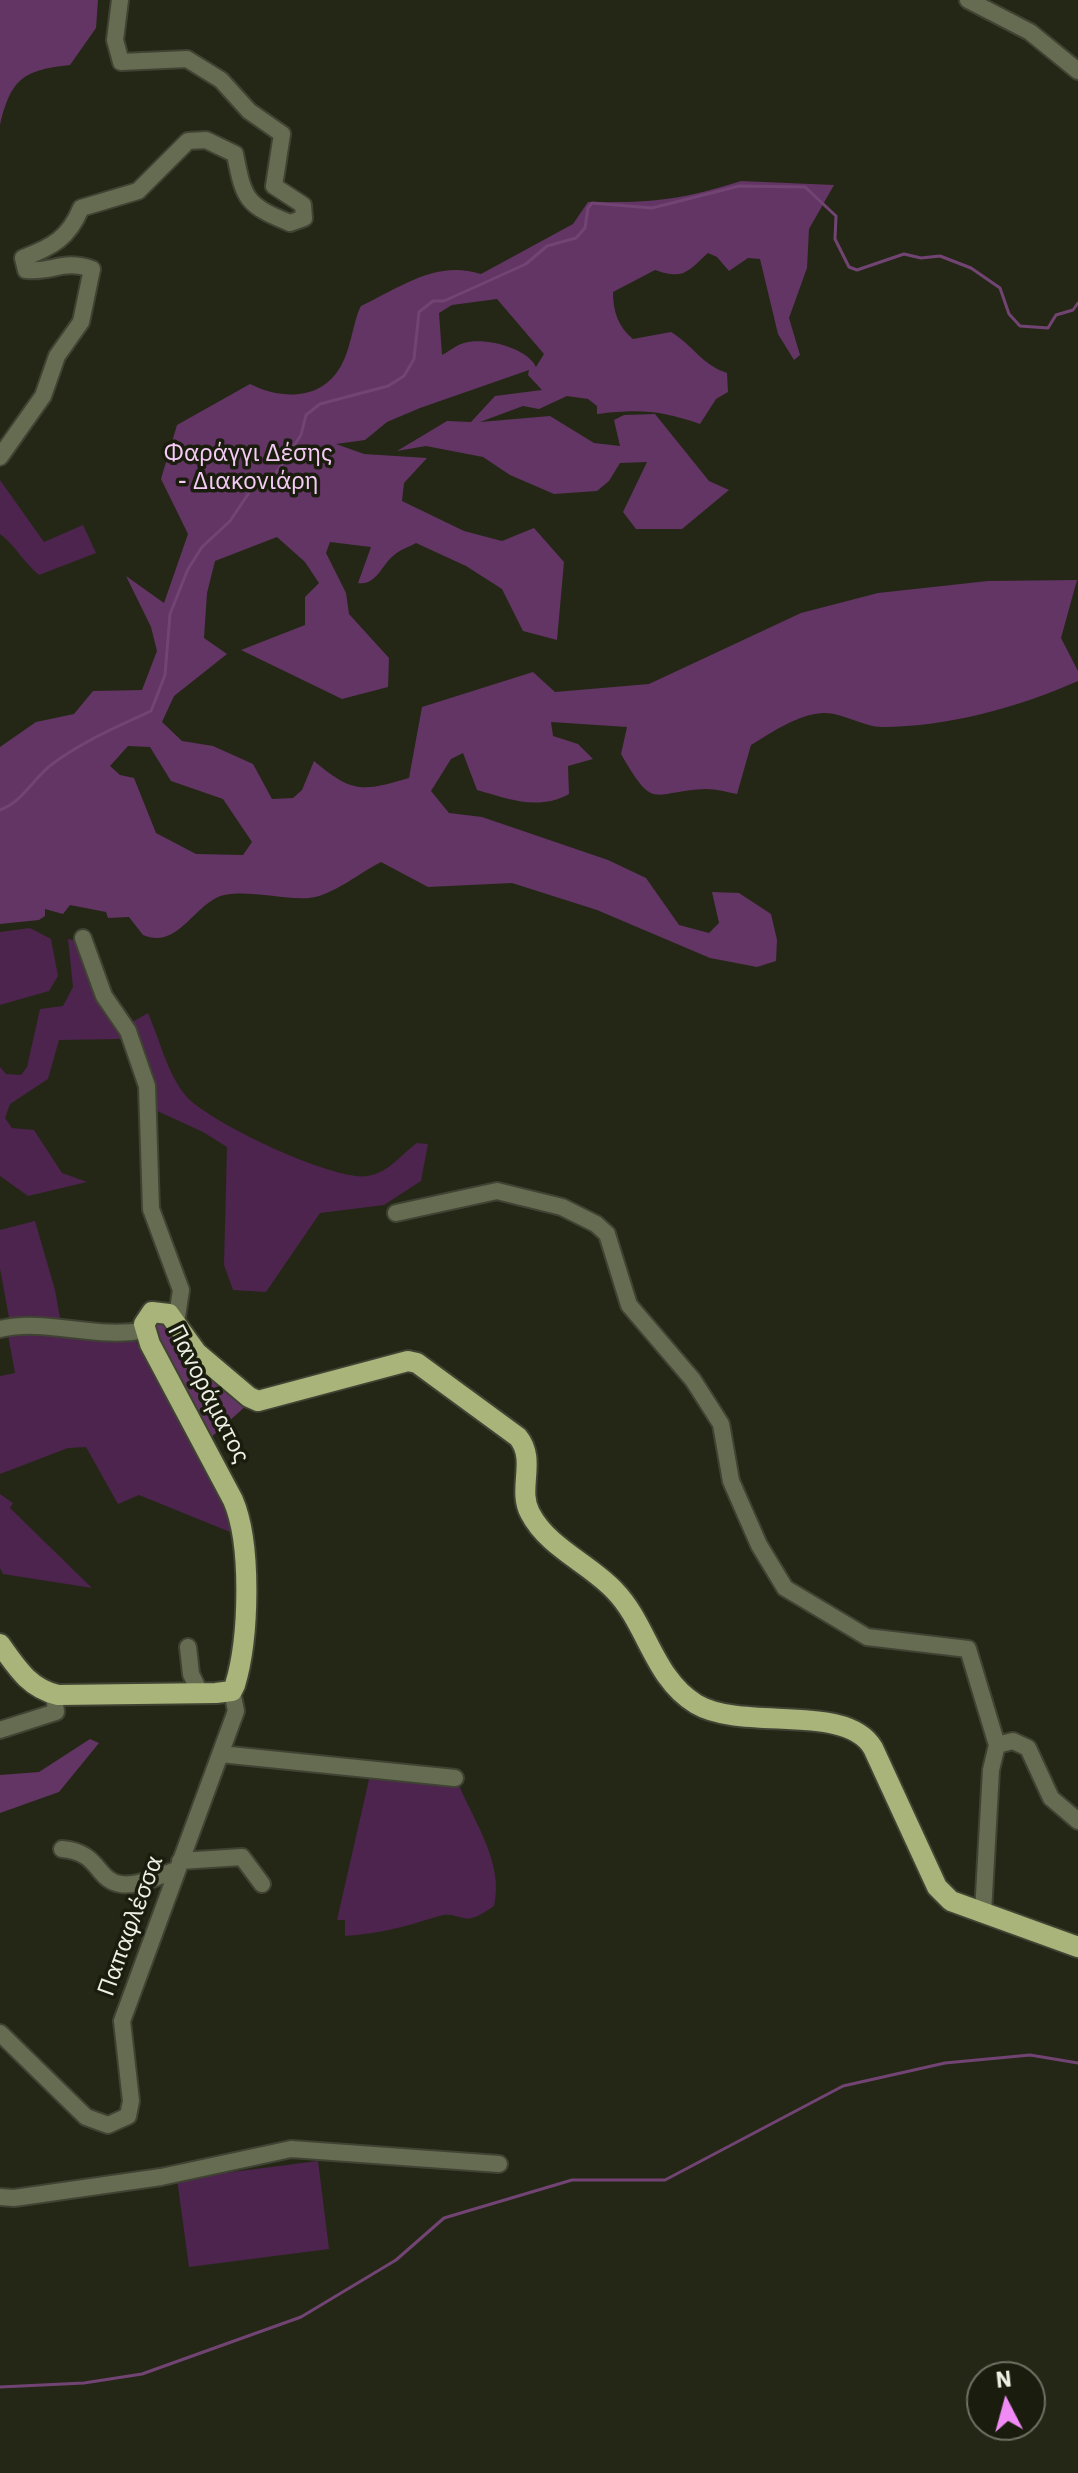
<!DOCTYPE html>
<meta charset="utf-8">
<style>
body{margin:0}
#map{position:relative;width:1078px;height:2473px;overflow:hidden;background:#242716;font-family:"IBM Plex Sans",sans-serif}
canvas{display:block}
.north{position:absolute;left:966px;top:2361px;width:80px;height:80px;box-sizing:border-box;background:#1a1d0d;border:2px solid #6f7163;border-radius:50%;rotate:354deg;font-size:22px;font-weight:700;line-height:32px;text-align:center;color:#eef0e5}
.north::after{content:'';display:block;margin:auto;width:28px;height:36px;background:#f08bf5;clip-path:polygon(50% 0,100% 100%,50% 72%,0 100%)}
</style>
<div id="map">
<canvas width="1078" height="2473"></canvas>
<div class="north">N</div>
</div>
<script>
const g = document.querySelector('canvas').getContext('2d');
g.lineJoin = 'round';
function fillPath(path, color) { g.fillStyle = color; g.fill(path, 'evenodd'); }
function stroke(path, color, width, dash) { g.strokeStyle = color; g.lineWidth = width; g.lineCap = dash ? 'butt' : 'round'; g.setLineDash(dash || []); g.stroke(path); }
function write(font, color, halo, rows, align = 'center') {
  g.font = font + ' "IBM Plex Sans",sans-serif'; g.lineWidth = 7; g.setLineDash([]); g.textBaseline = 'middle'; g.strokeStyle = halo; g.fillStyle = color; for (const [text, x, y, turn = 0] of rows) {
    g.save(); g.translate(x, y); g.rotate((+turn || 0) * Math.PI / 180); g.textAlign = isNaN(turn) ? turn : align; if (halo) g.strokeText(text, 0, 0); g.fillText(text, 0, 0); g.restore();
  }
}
fillPath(new Path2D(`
 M 0,480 L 44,542 L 83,525 L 96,553 L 39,575 C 23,562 16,546 0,534 Z
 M 30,928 L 51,939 L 58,976 L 49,991 L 0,1005 L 0,932 Z
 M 68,939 L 78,941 L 124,1035 L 121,1039 L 59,1040 L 48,1079 L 10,1104 L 5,1118 L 12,1128 L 34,1130 L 62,1173 L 87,1182 L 28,1196 L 0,1176 L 0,1067 L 6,1074 L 21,1075 L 27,1067 L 40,1009 L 63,1006 L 73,987 Z
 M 148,1013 C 160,1040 167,1073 186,1096 C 208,1122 335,1182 368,1176 C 390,1172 400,1155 417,1143 L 428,1144 L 421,1181 L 384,1205 L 320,1213 L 266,1292 L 233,1290 L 224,1265 L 227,1147 L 203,1132 L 155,1110 L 127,1025 Z
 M 35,1221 L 55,1290 L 61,1323 L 10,1323 L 0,1269 L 0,1230 Z
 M 7,1330 L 134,1338 L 230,1515 L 235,1534 L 139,1495 L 118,1504 L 86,1447 L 68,1448 L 0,1474 L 0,1376 L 15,1373 Z
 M 0,1494 L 13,1503 L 10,1508 L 92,1588 L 3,1574 L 0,1568 Z
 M 370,1775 L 459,1785 C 475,1824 504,1863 494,1906 C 458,1932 463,1908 436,1917 C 404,1927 378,1934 345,1936 L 345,1920 L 337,1920 Z
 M 318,2161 L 329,2249 L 189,2267 L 177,2179 Z`), '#4c244e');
fillPath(new Path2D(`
 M 0,0 L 98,0 L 96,28 L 70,65 C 24,70 11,78 0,125 Z
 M 741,181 L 834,185 L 809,229 L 807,268 L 789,318 L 800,355 L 794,360 L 778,334 L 760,259 L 748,258 L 729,271 L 717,257 L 708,253 C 687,272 684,280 655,270 L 613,292 C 613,311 618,327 633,339 L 671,332 C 693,345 702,365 727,373 L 728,392 L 716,399 L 700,424 C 660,410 639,409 597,414 L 597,406 L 588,399 L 567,396 L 539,409 L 523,406 L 480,422 L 550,416 L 594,443 L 620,446 L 614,420 L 624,415 L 655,414 L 709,481 L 729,490 L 682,529 L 636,529 L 623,512 L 647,462 L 620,463 L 609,481 L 597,491 L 554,494 L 510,475 L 483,457 L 426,446 L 397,451 L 447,421 L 471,422 L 495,396 L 542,390 L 528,375 L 529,370 L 420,408 L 387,422 L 365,440 L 336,444 L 364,454 L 427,458 L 404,483 L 402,501 L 464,531 L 502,541 L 534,528 L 564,562 L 557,640 L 523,631 L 502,589 L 466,566 L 416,543 C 409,547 399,550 393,556 C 381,566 376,586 358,583 L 371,547 L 330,542 L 326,553 L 346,593 L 349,614 L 389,658 L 388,687 L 342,699 L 241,650 L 305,625 L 305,597 L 319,583 L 305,562 L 277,537 L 215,561 L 207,593 L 204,638 L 227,654 L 174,696 L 162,722 L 182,741 L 213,746 L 253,764 L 272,799 L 293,798 L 302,790 L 314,761 C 352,793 362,792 409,778 L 422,707 L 533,672 L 555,692 L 649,684 L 801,613 L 878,593 L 988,581 L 1077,580 L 1061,638 L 1078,671 L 1078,681 C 1019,707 948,727 882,727 C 863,727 842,712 823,713 C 798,714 771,733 751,745 L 737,794 C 727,792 716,789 706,789 C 651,791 655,813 621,754 L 627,727 L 551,722 L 553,736 L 578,744 L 593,759 L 568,766 L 569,794 C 538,811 509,799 477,790 L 463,753 L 451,759 L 431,791 L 449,813 L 482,817 L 608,860 L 646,878 L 679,925 L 709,933 L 719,923 L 712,892 L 739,893 L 771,914 L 777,940 L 776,961 L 757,967 L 710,958 L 597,910 L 512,883 L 428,887 L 381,862 C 361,872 337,892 315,897 C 291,903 240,886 216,898 C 191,911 175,949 143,935 L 129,917 L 108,918 L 106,912 L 70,905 L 63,914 L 45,909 L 45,916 L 39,920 L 0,924 L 0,747 L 36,722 L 74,714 L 93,691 L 142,690 L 157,651 L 151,627 L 126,576 L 164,603 L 188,534 L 161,479 L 177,425 L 250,384 C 282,400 323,401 342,364 C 351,348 354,318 361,306 C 402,287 435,260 481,274 L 573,224 L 588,202 C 651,203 681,200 741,181 ZM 497,299 L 544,354 L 536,367 C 527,348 485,337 464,343 C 456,345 448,352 442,355 L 439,313 L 452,305 ZM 128,746 L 150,747 L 171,781 L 223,799 L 252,842 L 243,855 L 196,854 L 156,833 L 134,778 L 120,775 L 110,766 Z
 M 157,1315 L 248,1404 L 207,1441 L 149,1319 Z
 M 90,1739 L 99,1743 L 59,1792 L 0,1813 L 0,1775 L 39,1772 Z`), '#623564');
stroke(new Path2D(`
 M 0,810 C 23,801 32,780 51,765 C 81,742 117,727 151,711 L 165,675 L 170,614 L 188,569 L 202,547 L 230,521 L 255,484 L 272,479 L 301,435 L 306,415 L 320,404 L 388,386 L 404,376 L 414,359 L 419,312 L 433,301 L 444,301 L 526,264 L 547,246 L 576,238 L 585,228 L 588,208 L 592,203 L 652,208 L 739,186 L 805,187 L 836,216 L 835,239 L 849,267 L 857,270 L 904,254 L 921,258 L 940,256 L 971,268 L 1000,288 L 1009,314 L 1020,326 L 1048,328 L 1056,315 L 1073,310 L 1078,303
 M 0,2387 L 84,2383 L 142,2374 L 301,2317 L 396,2260 L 444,2218 L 572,2180 L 665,2180 L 843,2086 L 945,2063 L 1030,2055 L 1078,2063`), '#724474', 3);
const minor = new Path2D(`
 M 968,0 L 1030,32 L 1078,71
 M 0,457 L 43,396 L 57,356 L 81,322 L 92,269 C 61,259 54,273 26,270 L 23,258 C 52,247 69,238 81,208 L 138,191 L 188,141 L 206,140 L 235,154 C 244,200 246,205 290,223 L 304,218 L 303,205 L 274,186 L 282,134 L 249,111 L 221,80 L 187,59 L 121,62 L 115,40 L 120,0
 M 83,938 L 104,996 L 128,1031 L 147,1086 L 151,1209 L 181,1290 L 176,1323
 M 396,1213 L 497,1191 L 562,1207 L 596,1224 L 607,1234 L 629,1305 L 693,1380 L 721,1424 L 731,1481 L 759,1545 L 785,1588 L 867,1637 L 968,1649 L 997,1745
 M 0,1329 C 46,1318 97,1340 145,1330
 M 188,1647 L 191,1674 L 200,1693
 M 0,1730 L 56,1712 L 54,1694
 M 220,1754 L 455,1778
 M 62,1849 C 100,1852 96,1880 120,1884 C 137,1887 161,1875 177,1870
 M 180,1861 L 242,1857 L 262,1884
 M 983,1913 L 991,1770 L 997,1745 L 1013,1741 L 1028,1748 L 1051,1798 L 1078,1821
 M 0,2033 L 86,2117 L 108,2125 L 128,2116 L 131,2101 L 122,2021 L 236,1711 L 232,1691
 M 0,2197 L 14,2198 L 161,2177 L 291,2149 L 499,2164`);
const major = new Path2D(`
 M 0,1644 C 17,1668 29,1688 58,1695 L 216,1693 L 232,1691 L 235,1685 C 249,1639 252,1544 233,1500 L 150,1344 L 144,1324 L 152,1312 L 169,1314 L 197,1353 L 249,1397 L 258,1401 L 408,1361 L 417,1363 L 518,1437 C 537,1460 517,1489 530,1513 C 548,1548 589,1563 615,1591 C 647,1624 654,1679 696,1704 C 743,1732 847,1702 873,1748 L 937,1887 L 951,1901 L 1078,1947`);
stroke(minor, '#404333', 20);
stroke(major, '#404333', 24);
stroke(minor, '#666c51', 16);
stroke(major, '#a8b47a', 20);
write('24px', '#f6ccf7', '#1a1d0d', [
 ["Φαράγγι Δέσης",248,454],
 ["- Διακονιάρη",248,482]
]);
write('24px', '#eef0e5', '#1a1d0d', [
 ["Πανοράματος",208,1394,63],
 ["Παπαφλέσσα",131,1926,-70]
]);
</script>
